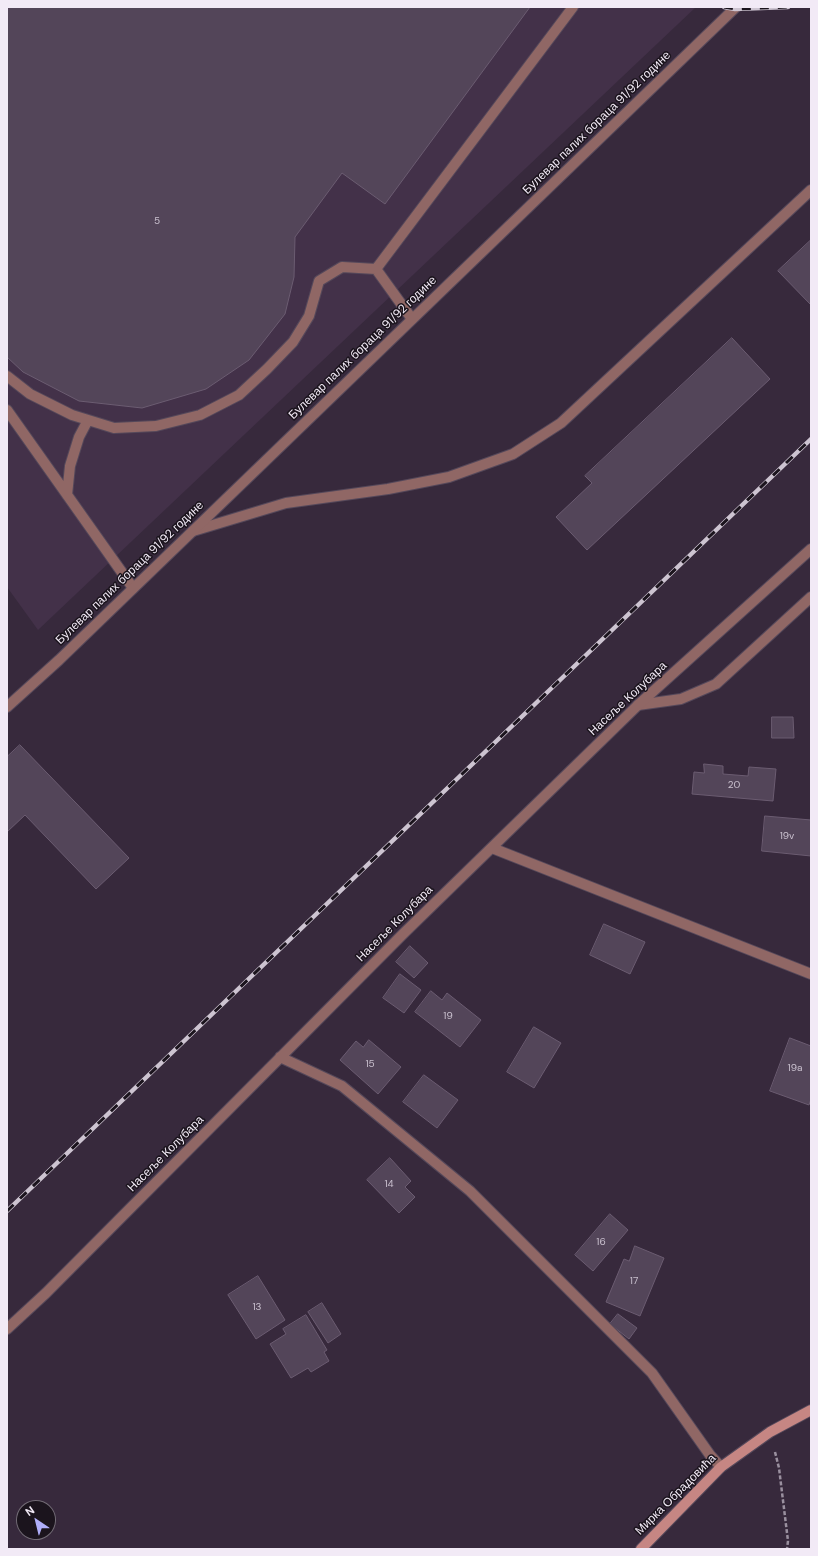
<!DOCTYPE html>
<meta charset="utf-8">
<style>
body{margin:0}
#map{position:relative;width:818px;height:1556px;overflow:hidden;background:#37293c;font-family:"DM Sans",sans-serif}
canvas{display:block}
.frame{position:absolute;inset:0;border:8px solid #f2eaf6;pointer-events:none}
.north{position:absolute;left:16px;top:1500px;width:40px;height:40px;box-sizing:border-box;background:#1b141d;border:1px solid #716a74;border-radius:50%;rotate:325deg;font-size:11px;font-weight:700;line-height:16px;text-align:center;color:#f2eaf6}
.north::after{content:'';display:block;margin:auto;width:14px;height:18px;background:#b0aefa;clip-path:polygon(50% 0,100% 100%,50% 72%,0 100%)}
</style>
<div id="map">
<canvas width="818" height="1556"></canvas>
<div class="frame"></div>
<div class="north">N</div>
</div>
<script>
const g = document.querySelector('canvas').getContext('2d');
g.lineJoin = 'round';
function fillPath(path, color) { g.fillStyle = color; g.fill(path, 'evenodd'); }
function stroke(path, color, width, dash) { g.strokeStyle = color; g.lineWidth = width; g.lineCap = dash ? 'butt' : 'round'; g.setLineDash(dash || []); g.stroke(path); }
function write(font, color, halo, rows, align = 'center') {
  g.font = font + ' "DM Sans",sans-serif'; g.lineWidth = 3; g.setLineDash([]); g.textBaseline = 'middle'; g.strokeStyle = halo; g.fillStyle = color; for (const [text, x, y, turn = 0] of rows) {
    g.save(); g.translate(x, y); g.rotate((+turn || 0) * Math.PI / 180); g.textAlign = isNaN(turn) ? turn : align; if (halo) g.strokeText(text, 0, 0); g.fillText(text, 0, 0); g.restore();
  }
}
fillPath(new Path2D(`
 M 7,7 L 696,7 L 38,630 L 7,587 Z`), '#433149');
const building = new Path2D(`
 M 7,7 L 530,7 L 385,204 L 342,173 L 295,237 L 294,277 L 285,314 L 249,360 L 206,389 L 142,408 L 79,401 L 23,372 L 7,357 Z
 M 811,240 L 811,305 L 778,271 Z
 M 732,338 L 770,379 L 587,550 L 556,517 L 592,483 L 585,476 Z
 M 772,717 L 793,717 L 794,738 L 772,738 Z
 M 20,745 L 129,858 L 96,889 L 25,815 L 7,832 L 7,757 Z
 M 704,764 L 723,766 L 723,774 L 748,776 L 749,767 L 776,769 L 773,801 L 692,794 L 694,772 L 704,773 Z
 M 765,816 L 811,820 L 811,856 L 762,851 Z
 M 604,924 L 645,942 L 630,974 L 590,955 Z
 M 410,946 L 428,963 L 414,978 L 396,962 Z
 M 400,974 L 421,990 L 404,1013 L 383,998 Z
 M 431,991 L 442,1000 L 447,993 L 481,1020 L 460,1047 L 415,1012 Z
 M 534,1027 L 561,1043 L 534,1088 L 507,1072 Z
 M 790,1038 L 811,1046 L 811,1099 L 809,1105 L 770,1091 Z
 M 369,1040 L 401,1067 L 378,1094 L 340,1060 L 356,1041 L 363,1047 Z
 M 424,1075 L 458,1100 L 437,1128 L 403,1102 Z
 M 390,1158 L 411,1181 L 405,1187 L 415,1197 L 399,1213 L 367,1180 Z
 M 610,1214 L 628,1230 L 593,1271 L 575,1255 Z
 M 635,1246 L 664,1258 L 640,1316 L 606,1302 L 624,1259 L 629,1261 Z
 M 258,1276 L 285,1320 L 256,1339 L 228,1295 Z
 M 322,1303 L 341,1334 L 328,1343 L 308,1312 Z
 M 618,1314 L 637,1328 L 629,1339 L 610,1324 Z
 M 306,1315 L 327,1350 L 324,1352 L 329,1361 L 311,1372 L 308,1368 L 291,1378 L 270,1344 L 286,1334 L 283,1329 Z`);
fillPath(building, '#534559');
stroke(building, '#6b5c71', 1);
const lane = new Path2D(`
 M 412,319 L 376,269 L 573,7
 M 7,376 L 30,394 L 72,415 L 114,428 L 156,426 L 200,415 L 239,395 L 267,369 L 293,342 L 309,316 L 319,281 L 342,267 L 376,269
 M 7,410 L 133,588
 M 67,495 L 70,466 L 79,437 L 88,420
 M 193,531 L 286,503 L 388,489 L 449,477 L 513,454 L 561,423 L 811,190
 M 638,705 L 681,699 L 716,684 L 811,597`);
const street = new Path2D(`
 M 7,707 L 59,660 L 736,7
 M 492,848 L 811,974
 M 280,1057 L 342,1086 L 470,1191 L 652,1373 L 710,1455 L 721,1467
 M 7,1329 L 46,1293 L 403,934 L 638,705 L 811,549`);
const secondary = new Path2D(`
 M 641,1549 L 721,1467 L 770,1432 L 811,1410`);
stroke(lane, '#55485a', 12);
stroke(street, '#55485a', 12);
stroke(secondary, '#55485a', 12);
stroke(new Path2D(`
 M 775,1452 L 779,1468 L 788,1541 L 787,1549`), '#9a909f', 2.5, [4, 2]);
stroke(lane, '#906765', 10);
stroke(street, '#906765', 10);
stroke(secondary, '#c68683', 10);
const rail = new Path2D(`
 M 724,7 L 735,9 L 788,7
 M 7,1211 L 811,439`);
stroke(rail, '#cdc4d1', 4.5);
stroke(rail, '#1b141d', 3, [9]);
write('10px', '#cac1cf', null, [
 ["5",157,221],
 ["20",734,785],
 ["19v",787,836],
 ["19",448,1016],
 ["15",370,1064],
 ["19a",795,1068],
 ["14",389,1184],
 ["16",601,1242],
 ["17",634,1281],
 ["13",257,1307]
]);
write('12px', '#f2eaf6', '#1b141d', [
 ["Булевар палих бораца 91/92 године",597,123,-44],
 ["Булевар палих бораца 91/92 године",363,348,-44],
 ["Булевар палих бораца 91/92 године",130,573,-44],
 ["Насеље Колубара",628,699,-43],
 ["Насеље Колубара",395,924,-45],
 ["Насеље Колубара",166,1154,-45],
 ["Мирка Обрадовића",676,1495,-45]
]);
</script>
